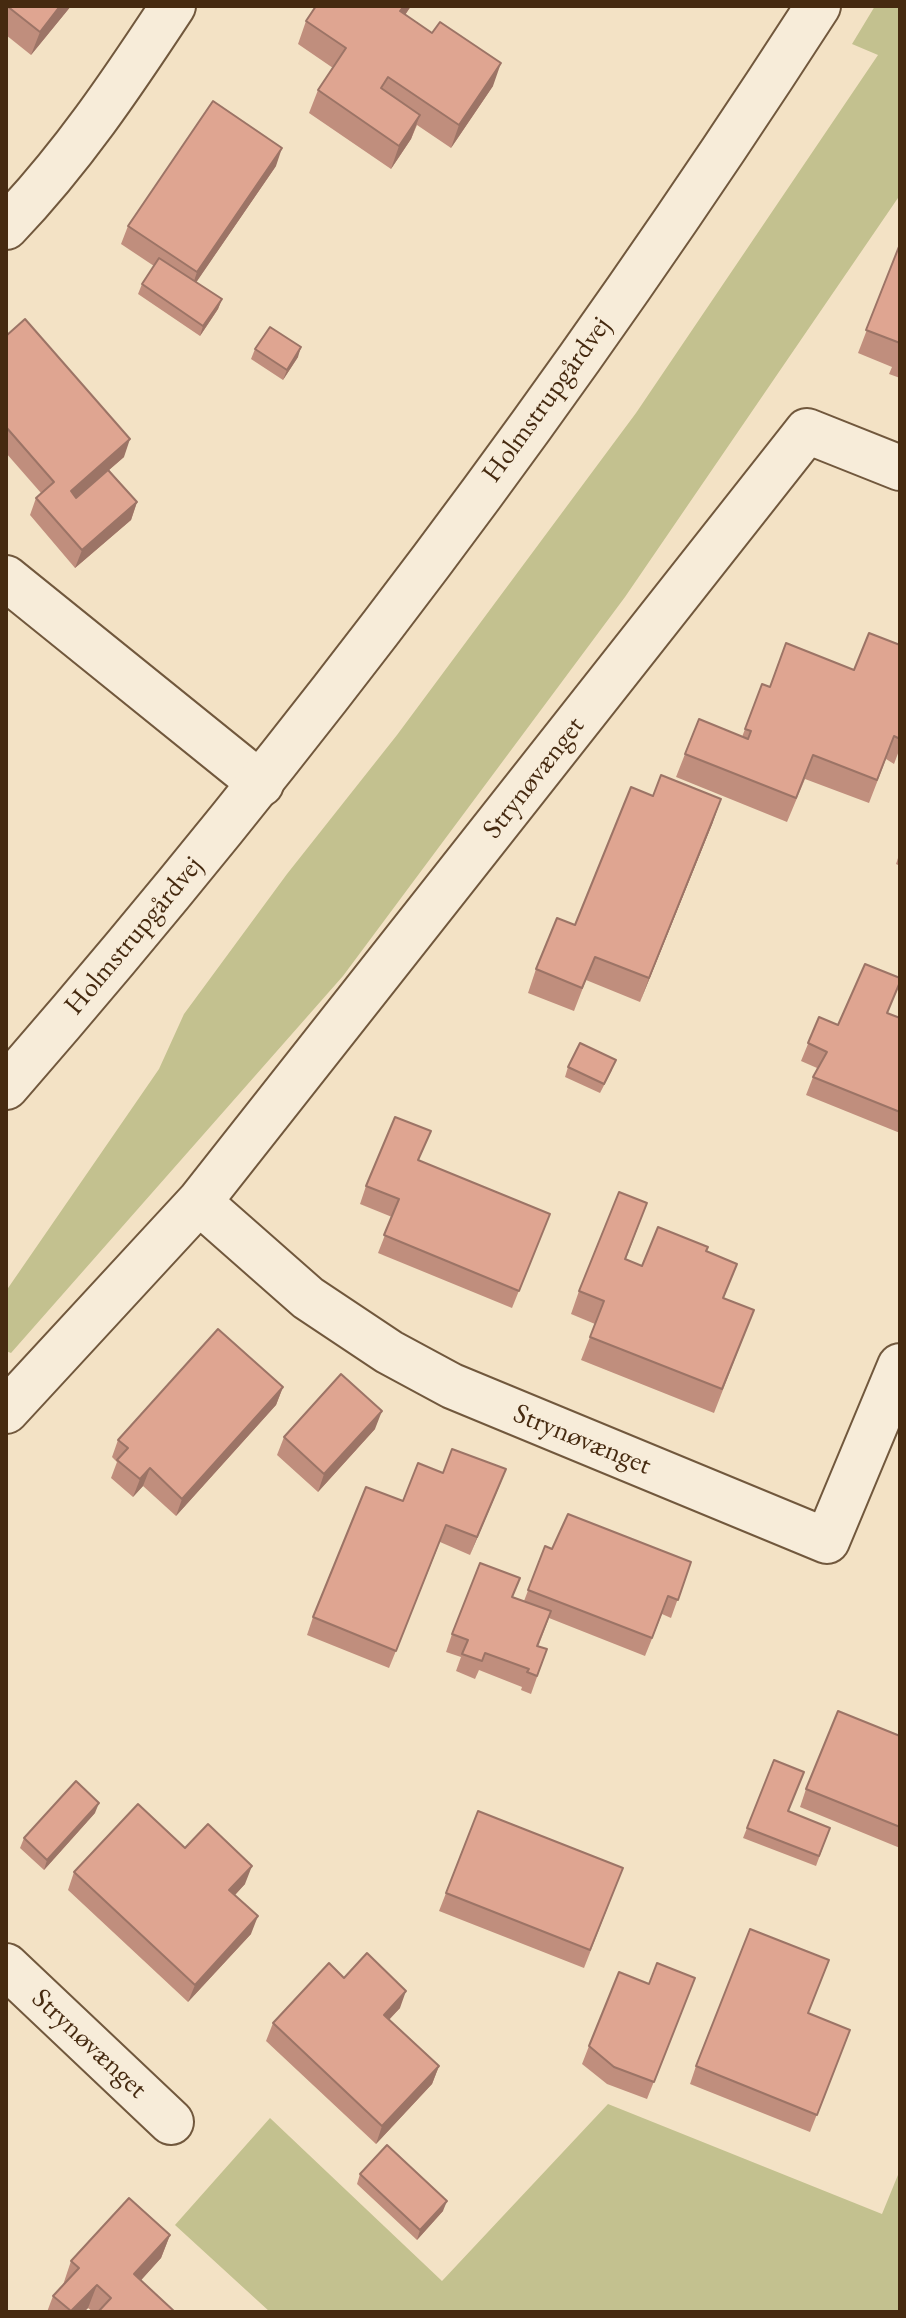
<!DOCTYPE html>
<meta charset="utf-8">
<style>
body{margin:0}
#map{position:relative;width:906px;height:2318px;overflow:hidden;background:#f3e2c5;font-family:"EB Garamond",serif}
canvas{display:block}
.frame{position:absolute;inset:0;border:8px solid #462a10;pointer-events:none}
</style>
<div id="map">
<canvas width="906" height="2318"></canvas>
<div class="frame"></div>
</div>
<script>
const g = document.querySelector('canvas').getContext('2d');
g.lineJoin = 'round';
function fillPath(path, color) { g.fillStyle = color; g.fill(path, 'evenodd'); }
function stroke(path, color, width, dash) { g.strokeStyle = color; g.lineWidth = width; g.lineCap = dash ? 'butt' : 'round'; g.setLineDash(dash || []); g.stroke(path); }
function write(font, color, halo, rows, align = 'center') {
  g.font = font + ' "EB Garamond",serif'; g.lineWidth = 6; g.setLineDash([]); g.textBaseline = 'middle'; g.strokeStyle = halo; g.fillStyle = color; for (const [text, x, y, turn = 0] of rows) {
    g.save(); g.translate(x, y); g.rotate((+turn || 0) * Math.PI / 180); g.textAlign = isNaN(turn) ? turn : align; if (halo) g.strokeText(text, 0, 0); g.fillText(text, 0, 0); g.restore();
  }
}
fillPath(new Path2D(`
 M 875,6 L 900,6 L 900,195 L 625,597 L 343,976 L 11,1353 L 6,1351 L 6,1291 L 159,1069 L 184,1014 L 287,874 L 397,735 L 636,413 L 878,55 L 852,44 Z
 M 608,2104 L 882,2214 L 900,2170 L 900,2312 L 270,2312 L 175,2225 L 270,2118 L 442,2281 Z`), '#c3c18f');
const minor = new Path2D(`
 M 6,227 C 72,158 121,85 173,6
 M 6,578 L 261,784
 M 199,1202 L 308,1298 L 389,1352 L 452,1386 L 827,1541 L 900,1366
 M 6,1411 L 199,1202 L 807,431 L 900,468
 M 6,1966 L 171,2122`);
const tertiary = new Path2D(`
 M 6,1087 C 302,747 574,384 818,6`);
stroke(minor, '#71583d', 48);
stroke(tertiary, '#71583d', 48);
stroke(minor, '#f7ecd9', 44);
stroke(tertiary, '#f7ecd9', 44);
fillPath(new Path2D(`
 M 6,6 L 71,6 L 31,55 L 6,35 Z
 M 316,6 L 411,6 L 405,15 L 493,86 L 451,148 L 417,125 L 411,139 L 391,169 L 309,113 L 318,90 L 333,68 L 298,44 L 306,21 Z
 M 276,166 L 196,282 L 222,299 L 218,309 L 200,336 L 138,294 L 142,284 L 154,266 L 121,244 L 128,226 Z
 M 900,244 L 900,378 L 889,374 L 892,367 L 858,353 Z
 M 6,336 L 124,457 L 109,470 L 137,502 L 131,520 L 75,568 L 30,515 L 36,498 L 41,493 L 6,453 Z
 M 255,349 L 298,357 L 283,380 L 251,359 Z
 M 900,645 L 900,748 L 894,764 L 886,759 L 869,803 L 805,779 L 787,822 L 676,777 L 685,754 L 742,737 L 762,684 L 770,687 L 854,670 Z
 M 713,822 L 640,1002 L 586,980 L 574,1011 L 528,993 L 536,969 L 575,925 Z
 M 900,852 L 900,866 L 896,864 Z
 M 819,1017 L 838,1025 L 900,1018 L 900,1133 L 806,1095 L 813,1077 L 817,1068 L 801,1061 Z
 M 568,1067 L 612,1070 L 600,1093 L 565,1077 Z
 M 419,1161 L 543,1231 L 512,1308 L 378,1253 L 392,1217 L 360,1204 L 366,1186 Z
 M 647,1203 L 626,1259 L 642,1266 L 706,1251 L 724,1298 L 745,1333 L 714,1413 L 581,1360 L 595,1324 L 571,1314 L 579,1291 Z
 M 283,1387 L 276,1405 L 176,1516 L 143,1486 L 133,1497 L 111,1478 L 117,1462 L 112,1457 L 118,1440 Z
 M 375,1429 L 318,1492 L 277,1455 L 284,1437 Z
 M 506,1469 L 470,1555 L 440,1542 L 389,1668 L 307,1635 L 313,1617 L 403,1501 L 443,1473 Z
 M 545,1546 L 552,1549 L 691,1562 L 671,1618 L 662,1614 L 645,1656 L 549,1618 L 538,1647 L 547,1649 L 531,1694 L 521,1690 L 522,1687 L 479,1670 L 475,1679 L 456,1671 L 461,1657 L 446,1652 L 452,1634 L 513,1597 L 524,1601 Z
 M 900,1736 L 900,1848 L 800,1807 L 806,1789 Z
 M 774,1760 L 788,1811 L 830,1828 L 816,1866 L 743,1838 Z
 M 95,1813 L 44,1870 L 20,1848 L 24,1838 Z
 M 185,1848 L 245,1884 L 235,1895 L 251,1934 L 188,2002 L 68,1890 L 74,1872 Z
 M 616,1886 L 584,1968 L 439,1911 L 446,1893 Z
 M 344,1978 L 400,2008 L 389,2020 L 439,2066 L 432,2084 L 376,2144 L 266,2041 L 273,2023 Z
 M 649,1984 L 688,1996 L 647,2099 L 607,2084 L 582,2064 L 589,2046 Z
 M 850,2030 L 810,2132 L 690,2084 L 696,2066 Z
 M 360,2174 L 443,2211 L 417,2240 L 357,2184 Z
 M 170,2235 L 161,2258 L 141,2280 L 175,2312 L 93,2312 L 88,2308 L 84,2312 L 47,2312 L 53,2296 L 63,2285 L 71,2261 Z`), '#c08e7d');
fillPath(new Path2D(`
 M 60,6 L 71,6 L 31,55 L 40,32 Z
 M 404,6 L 411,6 L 392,34 L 400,11 Z
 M 501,63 L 493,86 L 451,148 L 459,125 Z
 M 420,115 L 411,139 L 391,169 L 399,146 Z
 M 282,148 L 276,166 L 191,290 L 197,272 Z
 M 222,299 L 218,309 L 200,336 L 203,326 Z
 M 301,347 L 298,357 L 283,380 L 287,370 Z
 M 130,439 L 124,457 L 64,509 L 71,491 Z
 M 137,502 L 131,520 L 75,568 L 82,550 Z
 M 721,799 L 713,822 L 640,1002 L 649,978 Z
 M 283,1387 L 276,1405 L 176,1516 L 182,1499 Z
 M 382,1411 L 375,1429 L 318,1492 L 324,1474 Z
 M 150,1468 L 143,1486 L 133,1497 L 140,1479 Z
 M 506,1469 L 499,1487 L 470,1555 L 477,1537 Z
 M 99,1803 L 95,1813 L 44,1870 L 47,1860 Z
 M 252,1866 L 245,1884 L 223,1908 L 229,1890 Z
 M 258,1916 L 251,1934 L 188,2002 L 195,1985 Z
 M 406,1991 L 400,2008 L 377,2032 L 384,2015 Z
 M 439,2066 L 432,2084 L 376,2144 L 382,2126 Z
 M 447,2201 L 443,2211 L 417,2240 L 420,2230 Z
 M 170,2235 L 161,2258 L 126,2297 L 134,2274 Z
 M 97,2285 L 88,2308 L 84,2312 L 71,2312 Z`), '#9c7466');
const building = new Path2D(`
 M 7,6 L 60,6 L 40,32 Z
 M 316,6 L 404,6 L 400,11 L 432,33 L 440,22 L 501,63 L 459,125 L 388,77 L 381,88 L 420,115 L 399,146 L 318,90 L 346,48 L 306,21 Z
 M 213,101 L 282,148 L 197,272 L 128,226 Z
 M 900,244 L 900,343 L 866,330 Z
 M 159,258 L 222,299 L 203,326 L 142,284 Z
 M 25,319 L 130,439 L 71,491 L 76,498 L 108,470 L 137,502 L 82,550 L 36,498 L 54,482 L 6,427 L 6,336 Z
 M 270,327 L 301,347 L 287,370 L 255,349 Z
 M 869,633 L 900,645 L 900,739 L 894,736 L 877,780 L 813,755 L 796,798 L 685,754 L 699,719 L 748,739 L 751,731 L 745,729 L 762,684 L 770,687 L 786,643 L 854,670 Z
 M 661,775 L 721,799 L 649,978 L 595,957 L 582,988 L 536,969 L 557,918 L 575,925 L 631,787 L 653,796 Z
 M 865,964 L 900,978 L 900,982 L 887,1013 L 900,1018 L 900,1112 L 813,1077 L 827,1052 L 808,1043 L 819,1017 L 838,1025 Z
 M 580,1043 L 616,1060 L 604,1084 L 568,1067 Z
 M 395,1117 L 431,1131 L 418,1160 L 550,1214 L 519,1291 L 384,1235 L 399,1199 L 366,1186 Z
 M 619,1192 L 647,1203 L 625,1259 L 642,1266 L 658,1227 L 708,1247 L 706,1251 L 737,1264 L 723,1298 L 754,1310 L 722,1389 L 590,1337 L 604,1301 L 579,1291 Z
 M 218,1329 L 283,1387 L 182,1499 L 150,1468 L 140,1479 L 117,1460 L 128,1448 L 118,1440 Z
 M 341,1374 L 382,1411 L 324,1474 L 284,1437 Z
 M 452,1449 L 506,1469 L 477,1537 L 446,1525 L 396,1651 L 313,1617 L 366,1487 L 403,1501 L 418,1463 L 443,1473 Z
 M 568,1514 L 691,1562 L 678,1600 L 668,1596 L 652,1638 L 528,1590 L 545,1546 L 552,1549 Z
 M 480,1563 L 520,1578 L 512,1597 L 551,1611 L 537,1646 L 547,1649 L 537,1676 L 527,1672 L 529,1669 L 485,1653 L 482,1661 L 462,1654 L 468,1640 L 452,1634 Z
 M 838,1711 L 900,1736 L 900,1827 L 806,1789 Z
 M 774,1760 L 804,1772 L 788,1811 L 830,1828 L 819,1856 L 747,1828 Z
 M 76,1781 L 99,1803 L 47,1860 L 24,1838 Z
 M 138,1804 L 185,1848 L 208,1824 L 252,1866 L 229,1890 L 258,1916 L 195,1985 L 74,1872 Z
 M 478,1811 L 623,1868 L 590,1950 L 446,1893 Z
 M 750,1929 L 829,1960 L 808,2013 L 850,2030 L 817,2115 L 696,2066 Z
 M 367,1953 L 406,1991 L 384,2015 L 439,2066 L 382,2126 L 273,2023 L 329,1963 L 344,1978 Z
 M 657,1963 L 695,1978 L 654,2082 L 614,2067 L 589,2046 L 619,1972 L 649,1984 Z
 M 387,2145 L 447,2201 L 420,2230 L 360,2174 Z
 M 129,2198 L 170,2235 L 134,2274 L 175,2312 L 98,2312 L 111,2298 L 97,2285 L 71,2311 L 53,2296 L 79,2268 L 71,2261 Z`);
fillPath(building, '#dfa591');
stroke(building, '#9c7466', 2);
write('28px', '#462a10', '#f7ecd9', [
 ["Holmstrupgårdvej",547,400,-54],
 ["Strynøvænget",534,778,-52],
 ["Holmstrupgårdvej",134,936,-50],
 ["Strynøvænget",582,1440,22],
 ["Strynøvænget",89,2044,43]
]);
</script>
